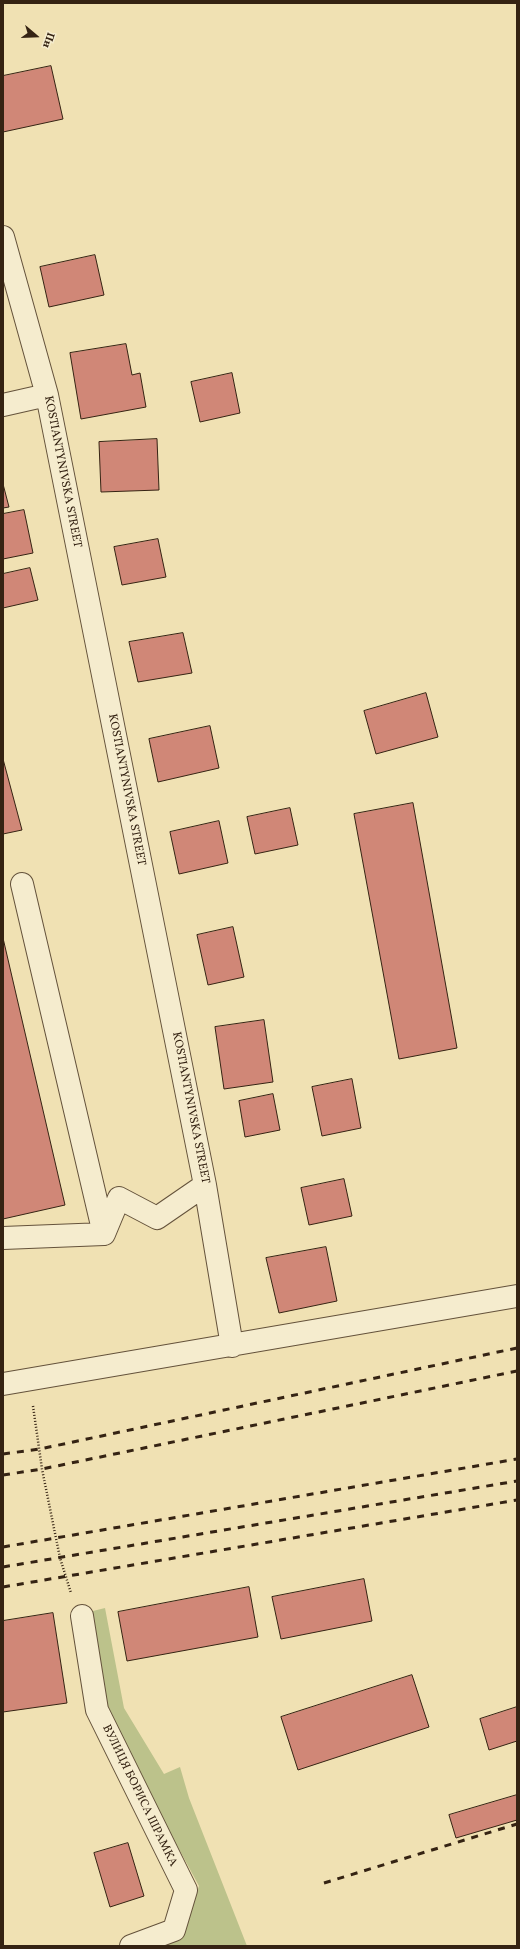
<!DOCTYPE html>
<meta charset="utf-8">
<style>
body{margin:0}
#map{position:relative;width:520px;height:1949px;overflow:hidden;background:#f0e1b3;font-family:Vollkorn,serif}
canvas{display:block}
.frame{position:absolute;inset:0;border:4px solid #352313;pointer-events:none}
.north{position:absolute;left:16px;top:16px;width:40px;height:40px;-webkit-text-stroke:3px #f5ecce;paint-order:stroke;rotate:109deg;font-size:11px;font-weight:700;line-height:16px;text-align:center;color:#352313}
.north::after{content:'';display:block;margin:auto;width:14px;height:18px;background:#352313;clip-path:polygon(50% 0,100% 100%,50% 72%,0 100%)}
</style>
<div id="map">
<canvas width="520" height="1949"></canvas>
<div class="frame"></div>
<div class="north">Пн</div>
</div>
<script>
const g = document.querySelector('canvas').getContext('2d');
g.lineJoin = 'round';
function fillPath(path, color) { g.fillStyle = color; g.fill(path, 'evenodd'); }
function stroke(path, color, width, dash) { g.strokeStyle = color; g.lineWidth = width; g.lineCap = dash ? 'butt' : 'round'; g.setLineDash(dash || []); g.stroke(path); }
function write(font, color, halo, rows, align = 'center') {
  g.font = font + ' Vollkorn,serif'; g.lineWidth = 3; g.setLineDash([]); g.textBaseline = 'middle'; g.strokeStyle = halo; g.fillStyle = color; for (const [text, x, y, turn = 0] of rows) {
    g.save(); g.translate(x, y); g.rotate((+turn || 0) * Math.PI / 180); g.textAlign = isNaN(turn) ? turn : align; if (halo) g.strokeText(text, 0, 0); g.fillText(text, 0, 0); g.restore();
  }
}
fillPath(new Path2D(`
 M 105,1608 L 124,1708 L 164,1774 L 180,1767 L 189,1798 L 247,1946 L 151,1946 L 182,1934 L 199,1886 L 102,1707 L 89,1612 Z`), '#bcc28b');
const building = new Path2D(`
 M 51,66 L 63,119 L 3,132 L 3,76 Z
 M 95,255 L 104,295 L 49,307 L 40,267 Z
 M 126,344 L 132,375 L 140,373 L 146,407 L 81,419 L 70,353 Z
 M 232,373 L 240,413 L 200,422 L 191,382 Z
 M 157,439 L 159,490 L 101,492 L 99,442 Z
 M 3,484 L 9,507 L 3,508 Z
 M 24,510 L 33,553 L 3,559 L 3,514 Z
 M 158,539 L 166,577 L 122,585 L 114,547 Z
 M 30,568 L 38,600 L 3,608 L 3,574 Z
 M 183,633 L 192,673 L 138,682 L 129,642 Z
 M 426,693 L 438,737 L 376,754 L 364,711 Z
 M 210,726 L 219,768 L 158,782 L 149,739 Z
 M 3,759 L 22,830 L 3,834 Z
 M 413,803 L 457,1048 L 399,1059 L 354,814 Z
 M 290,808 L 298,845 L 255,854 L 247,817 Z
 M 219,821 L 228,863 L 179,874 L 170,832 Z
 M 233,927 L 244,977 L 208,985 L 197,935 Z
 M 3,938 L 65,1205 L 3,1219 Z
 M 264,1020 L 273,1082 L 224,1089 L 215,1027 Z
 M 352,1079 L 361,1128 L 322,1136 L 312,1087 Z
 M 273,1094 L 280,1130 L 245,1137 L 239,1101 Z
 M 344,1179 L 352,1216 L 309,1225 L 301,1188 Z
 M 326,1247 L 337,1301 L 279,1313 L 266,1258 Z
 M 364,1579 L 372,1621 L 281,1639 L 272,1597 Z
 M 249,1587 L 258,1637 L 127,1661 L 118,1612 Z
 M 53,1613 L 67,1703 L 3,1712 L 3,1621 Z
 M 412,1675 L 429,1727 L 298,1770 L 281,1717 Z
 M 517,1707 L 517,1741 L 489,1750 L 480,1719 Z
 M 517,1795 L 517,1820 L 456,1838 L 449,1815 Z
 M 128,1843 L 144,1896 L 110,1907 L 94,1853 Z`);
fillPath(building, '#d08777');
stroke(building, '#352313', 1);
const minor = new Path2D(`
 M 3,237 L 47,395 L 205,1185 L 232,1346
 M 3,405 L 47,395
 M 22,884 L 104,1234
 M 3,1238 L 104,1234 L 119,1198 L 157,1218 L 205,1185
 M 3,1384 L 517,1296
 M 82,1616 L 97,1710 L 186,1890 L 174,1930 L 131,1946`);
stroke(minor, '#64523b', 24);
stroke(new Path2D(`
 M 33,1406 L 42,1469 L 60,1558 L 71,1593`), '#352313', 2.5, [1, 2]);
stroke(minor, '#f5ecce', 22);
stroke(new Path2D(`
 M 3,1454 L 40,1449 L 517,1348
 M 3,1475 L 42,1469 L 517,1371
 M 3,1547 L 517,1459
 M 3,1567 L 517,1481
 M 3,1587 L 517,1500
 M 324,1883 L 517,1824`), '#352313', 3, [7, 7]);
write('12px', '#352313', '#f5ecce', [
 ["KOSTIANTYNIVSKA STREET",62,472,79],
 ["KOSTIANTYNIVSKA STREET",126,790,79],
 ["KOSTIANTYNIVSKA STREET",190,1108,79],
 ["ВУЛИЦЯ БОРИСА ШРАМКА",139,1796,64]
]);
</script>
